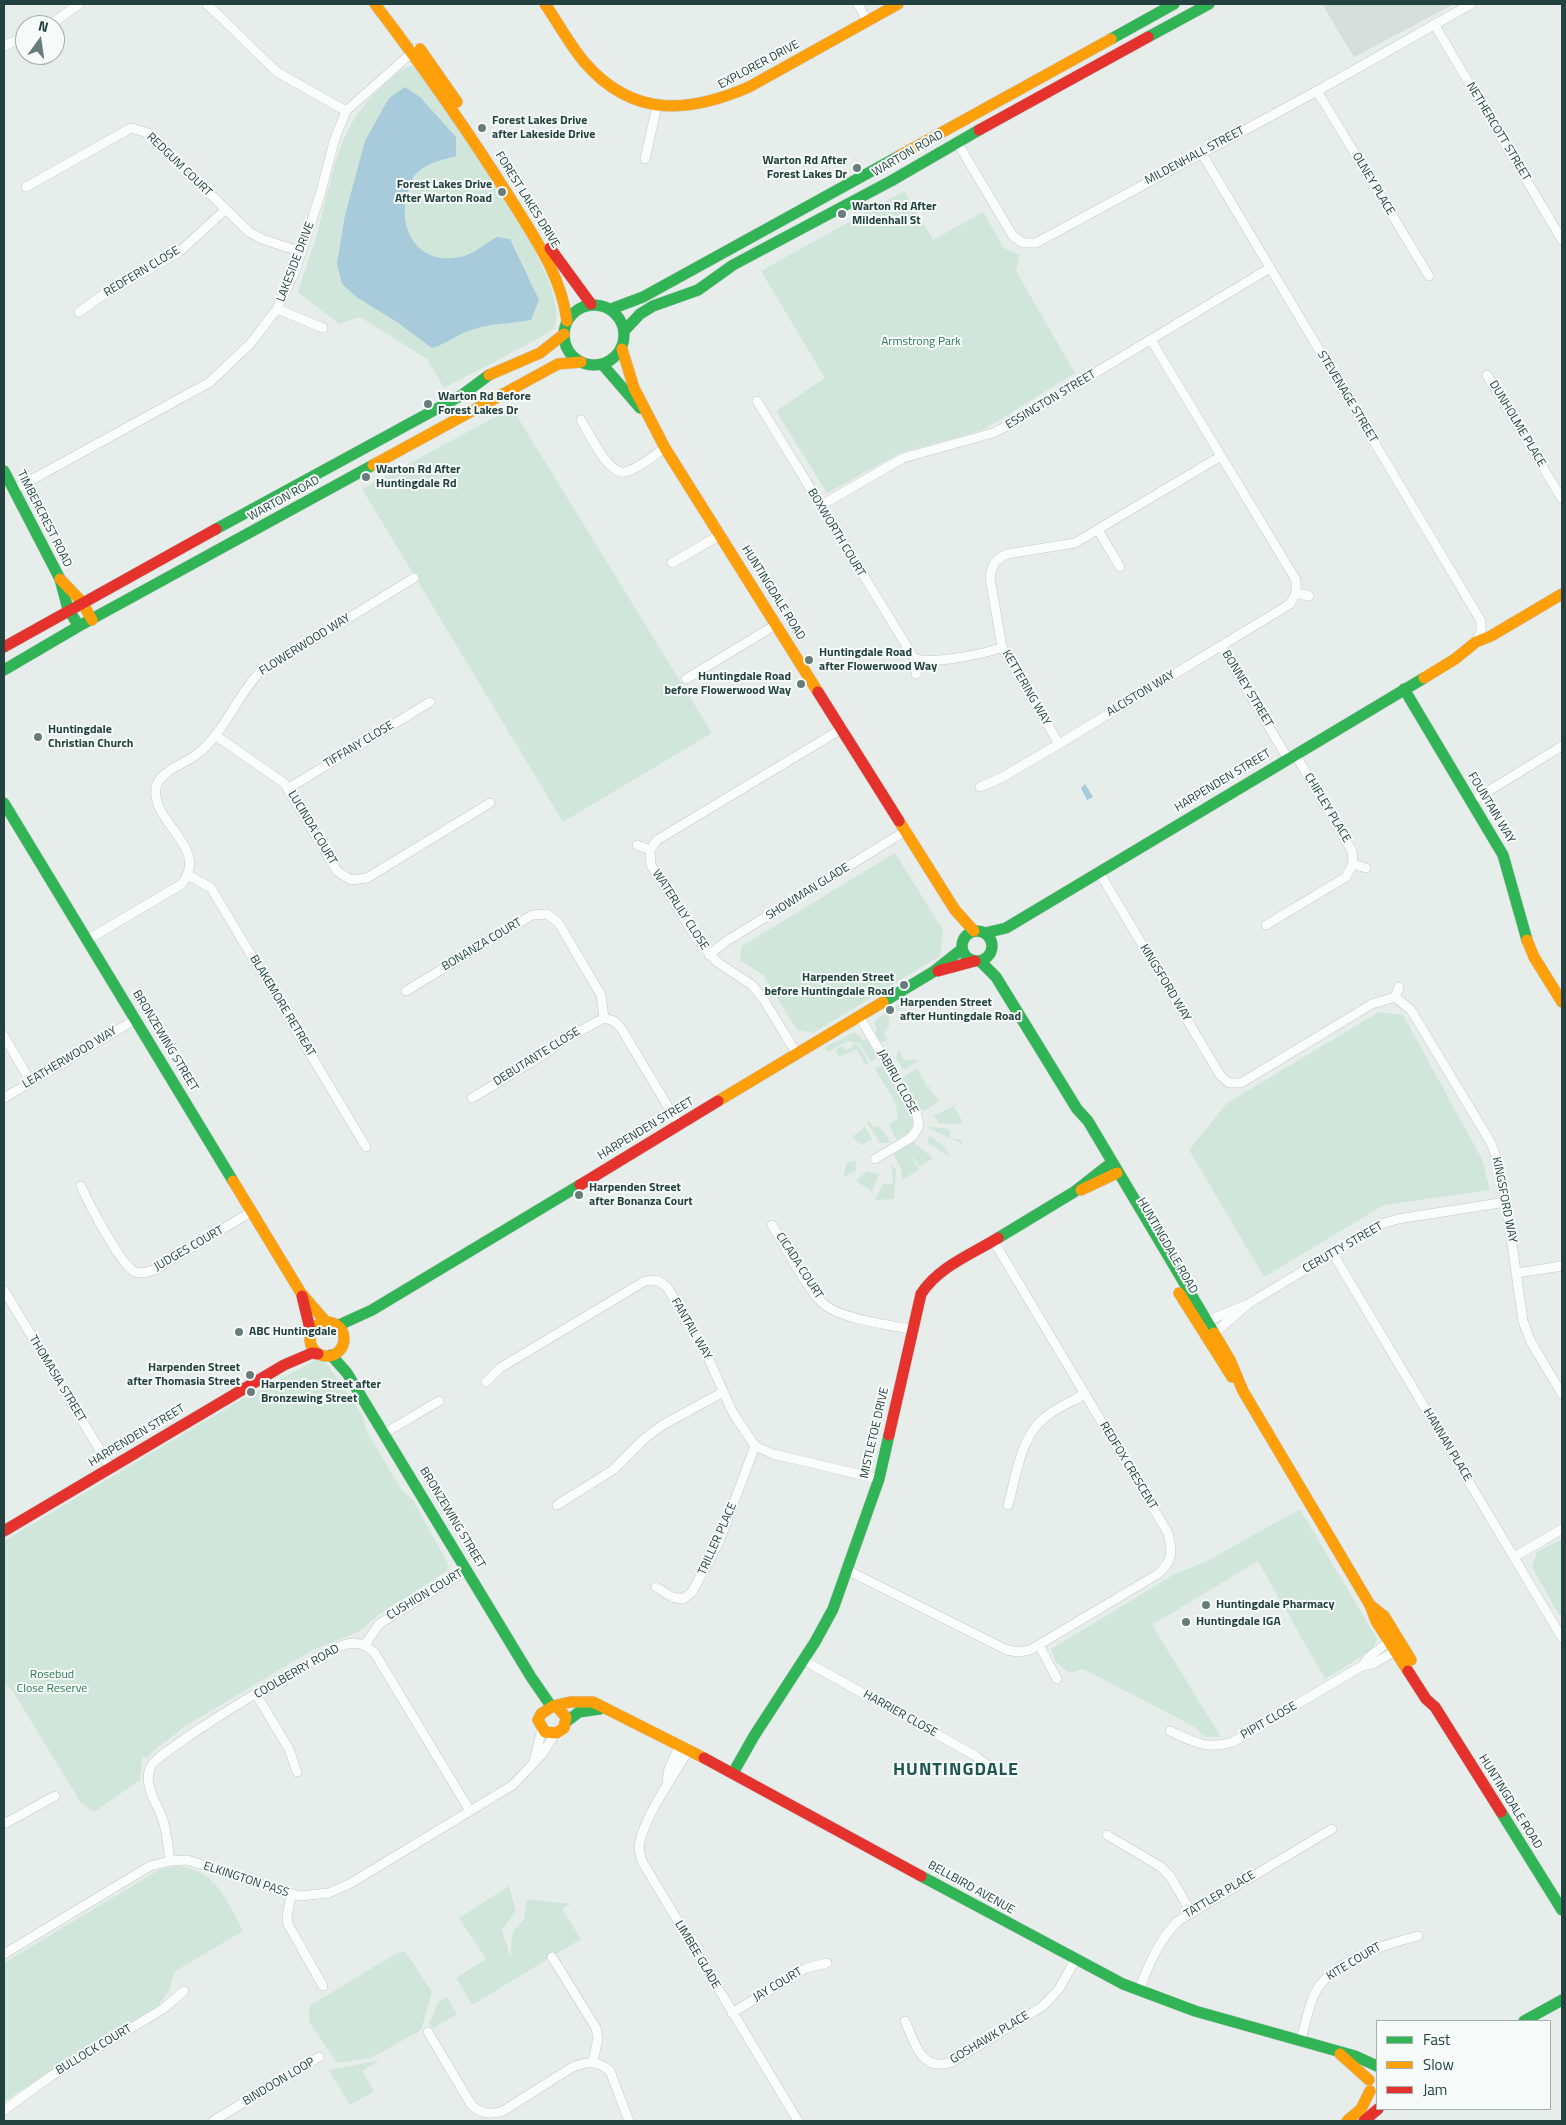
<!DOCTYPE html>
<style>
body{margin:0}
#map{position:relative;width:1566px;height:2125px;overflow:hidden;background:#e7edeb;font-family:"Titillium Web",sans-serif}
canvas{display:block}
.frame{position:absolute;inset:0;border:5px solid #23413e;pointer-events:none}
.legend{position:absolute;left:1376px;top:2020px;width:175px;height:90px;box-sizing:border-box;background:#f6fbf9;border:1px solid #a2b1ae;margin:0;padding:6px 9px;list-style:none;font-size:15px;color:#23413e}
.legend li{display:flex;align-items:center;gap:10px;height:25px}
.legend b{width:25px;border:1px solid #a2b1ae}
.north{position:absolute;left:15px;top:15px;width:50px;height:50px;box-sizing:border-box;background:#f6fbf9;border:1px solid #a2b1ae;border-radius:50%;rotate:14deg;font-size:14px;font-weight:700;line-height:20px;text-align:center;color:#23413e}
.north::after{content:'';display:block;margin:auto;width:18px;height:22px;background:#687d7b;clip-path:polygon(50% 0,100% 100%,50% 72%,0 100%)}
</style>
<div id="map">
<canvas width="1566" height="2125"></canvas>
<div class="frame"></div>
<ul class="legend">
<li><b style="height:6px;background:#30b455"></b>Fast</li>
<li><b style="height:6px;background:#ff9f0a"></b>Slow</li>
<li><b style="height:6px;background:#e5322d"></b>Jam</li>
</ul>
<div class="north">N</div>
</div>
<script>
const g = document.querySelector('canvas').getContext('2d');
g.lineJoin = 'round';
function fillPath(path, color) { g.fillStyle = color; g.fill(path, 'evenodd'); }
function stroke(path, color, width, dash) { g.strokeStyle = color; g.lineWidth = width; g.lineCap = dash ? 'butt' : 'round'; g.setLineDash(dash || []); g.stroke(path); }
function write(font, color, halo, rows, align = 'center') {
  g.font = font + ' "Titillium Web",sans-serif'; g.lineWidth = 4; g.setLineDash([]); g.textBaseline = 'middle'; g.strokeStyle = halo; g.fillStyle = color; for (const [text, x, y, turn = 0] of rows) {
    g.save(); g.translate(x, y); g.rotate((+turn || 0) * Math.PI / 180); g.textAlign = isNaN(turn) ? turn : align; if (halo) g.strokeText(text, 0, 0); g.fillText(text, 0, 0); g.restore();
  }
}
fillPath(new Path2D(`
 M 1322,4 L 1454,4 L 1354,57 Z`), '#d5dedb');
fillPath(new Path2D(`
 M 412,66 L 417,67 C 445,108 577,286 554,328 C 551,334 459,380 444,388 L 427,359 L 360,317 L 339,324 L 298,292 C 304,272 311,253 317,234 C 335,172 335,126 387,82 C 395,75 402,67 412,66 Z
 M 904,191 L 933,240 L 983,212 L 1004,248 L 1019,255 L 1016,271 L 1075,373 L 983,430 L 900,453 L 827,493 L 776,411 L 825,378 L 761,271 Z
 M 512,408 L 712,733 L 563,822 L 362,489 Z
 M 895,853 L 943,930 L 940,956 L 813,1033 L 797,1030 L 763,975 L 740,960 L 742,946 Z
 M 901,1002 L 904,1007 L 889,1016 L 889,1028 L 884,1033 L 888,1040 L 881,1043 L 875,1033 L 877,1030 L 874,1022 L 880,1016 Z
 M 1379,1012 L 1403,1015 L 1482,1159 L 1490,1190 L 1384,1205 L 1264,1277 L 1189,1150 L 1227,1103 Z
 M 854,1032 L 863,1040 L 867,1039 L 877,1058 L 871,1062 L 860,1044 L 848,1041 L 828,1052 L 824,1048 Z
 M 852,1043 L 859,1046 L 869,1063 L 865,1065 L 857,1049 L 840,1057 L 835,1050 L 843,1046 L 846,1050 L 853,1046 Z
 M 898,1050 L 905,1060 L 919,1060 L 904,1070 L 896,1059 Z
 M 882,1065 L 914,1119 L 910,1131 L 897,1140 L 889,1125 L 898,1118 L 896,1109 L 898,1107 L 875,1069 Z
 M 917,1068 L 928,1087 L 932,1085 L 929,1088 L 939,1101 L 925,1111 L 921,1110 L 902,1078 Z
 M 958,1104 L 954,1108 L 963,1122 L 955,1124 L 938,1123 L 937,1119 L 933,1116 Z
 M 869,1121 L 874,1128 L 878,1126 L 888,1137 L 890,1143 L 880,1143 L 867,1122 Z
 M 865,1127 L 872,1139 L 862,1145 L 852,1137 Z
 M 928,1127 L 945,1128 L 950,1131 L 950,1138 L 962,1140 L 962,1144 C 954,1139 939,1134 928,1127 Z
 M 930,1136 L 945,1147 L 950,1157 L 927,1142 Z
 M 913,1142 L 933,1158 L 920,1167 L 910,1153 L 919,1170 L 902,1180 L 901,1169 L 894,1154 Z
 M 856,1161 L 856,1170 L 844,1177 L 846,1163 Z
 M 892,1164 L 896,1171 L 894,1199 L 875,1200 L 883,1184 L 893,1184 Z
 M 867,1171 L 879,1174 L 871,1194 L 871,1190 L 855,1181 Z
 M 316,1360 L 321,1360 L 327,1364 L 363,1416 L 366,1430 L 402,1491 L 413,1500 L 448,1564 L 447,1571 L 377,1616 L 360,1631 L 313,1650 L 182,1728 C 171,1740 157,1745 147,1758 L 142,1757 L 140,1780 L 94,1812 L 81,1803 L 12,1690 L 4,1682 L 4,1541 L 244,1398 Z
 M 1300,1509 L 1377,1639 L 1373,1649 L 1369,1652 L 1325,1679 L 1258,1561 L 1152,1625 L 1221,1737 L 1206,1737 L 1193,1726 L 1083,1669 L 1069,1673 L 1056,1662 L 1051,1649 L 1173,1575 L 1209,1560 Z
 M 1562,1539 L 1562,1614 L 1559,1615 L 1532,1567 L 1537,1552 Z
 M 179,1866 C 218,1872 226,1900 243,1931 L 174,1972 L 169,1991 L 159,2005 L 4,2101 L 4,1963 L 160,1869 Z
 M 509,1886 L 516,1912 L 502,1929 L 510,1957 L 513,1931 L 524,1919 L 527,1899 L 571,1904 L 562,1909 L 581,1939 L 472,2005 L 456,1978 L 486,1959 L 459,1918 Z
 M 405,1951 L 432,1992 L 421,2030 L 371,2058 L 337,2063 L 309,2022 L 309,2006 L 397,1953 Z
 M 447,1997 L 457,2014 L 432,2029 L 429,2023 L 438,2003 Z
 M 380,2060 L 362,2071 L 374,2091 L 350,2105 L 329,2070 Z`), '#d0e6da');
fillPath(new Path2D(`
 M 405,87 L 420,97 L 456,137 L 456,156 C 442,160 425,163 415,175 C 412,178 410,185 409,189 C 394,228 419,269 464,256 C 475,253 487,242 497,237 L 510,239 L 539,300 L 531,320 C 510,324 488,323 468,331 C 455,336 446,344 432,348 L 397,322 L 358,298 L 342,284 L 337,264 L 345,215 L 365,141 L 389,98 Z
 M 1085,784 L 1093,797 L 1087,800 L 1081,788 Z`), '#a7cbdb');
const street = new Path2D(`
 M 207,4 L 277,72 L 346,111
 M 858,4 L 867,21
 M 1434,24 L 1562,240
 M 50,25 L 79,4
 M 4,46 L 25,37
 M 1317,91 L 1429,276
 M 957,142 L 1013,236 L 1023,243 L 1036,243 L 1317,91 L 1471,4
 M 1201,152 L 1481,621 L 1481,631 L 1475,643
 M 645,159 L 657,106
 M 26,187 L 131,128 L 148,133 L 249,232 L 262,239 L 301,252
 M 277,309 L 323,328
 M 79,312 L 100,297 L 179,252 L 225,210
 M 1487,375 L 1562,499
 M 757,401 L 914,658 C 929,665 986,654 1002,647
 M 581,420 C 589,433 608,475 625,472 C 638,469 654,455 665,448
 M 13,490 L 210,382 L 250,344 L 277,309 L 295,271 L 320,195 L 335,138 L 346,111 L 416,49
 M 820,506 L 903,458 L 993,433 L 1005,427 L 1270,268
 M 1098,530 L 1120,567
 M 672,563 L 720,535
 M 1296,593 L 1309,596
 M 1221,646 L 1288,759
 M 916,674 L 920,660
 M 686,679 L 777,624
 M 215,735 L 284,783 L 337,871 L 351,880 L 367,878 L 490,803
 M 1059,744 L 1002,647 L 990,578 C 992,565 995,559 1007,554 L 1075,543 L 1221,456
 M 980,787 L 1001,778 L 1059,744 L 1290,604 L 1296,593 L 1296,580 L 1151,340
 M 289,788 L 430,702
 M 1472,801 L 1562,746
 M 637,845 L 650,850
 M 1353,864 L 1366,868
 M 1099,872 L 1220,1075 L 1229,1083 L 1241,1083 L 1372,1004 L 1395,997 L 1411,1010 L 1491,1143 L 1499,1165 L 1506,1202 L 1523,1321 L 1531,1342 L 1562,1394
 M 188,875 L 211,888 L 366,1147
 M 1266,925 L 1346,877 L 1353,864 L 1352,851 L 1295,754
 M 87,940 L 182,884 C 210,846 151,824 156,788 C 159,771 184,764 196,755 C 224,734 236,697 259,673 L 414,578
 M 709,955 L 725,942 L 907,830
 M 406,991 L 532,915 L 547,914 L 558,922 L 601,995 L 604,1018 L 614,1021 L 621,1028 L 679,1125
 M 1395,997 L 1399,987
 M 859,1016 L 916,1112 L 919,1126 L 912,1137 L 875,1159
 M 4,1036 L 31,1082
 M 797,1054 L 764,1000 L 752,985 L 717,962 L 696,938 L 651,865 L 650,850 L 657,840 L 843,728
 M 4,1098 L 136,1019
 M 472,1098 L 545,1054 L 565,1039 L 604,1018
 M 81,1186 C 88,1202 122,1267 135,1272 C 142,1274 148,1272 154,1270 L 251,1212
 M 772,1225 C 785,1245 807,1291 825,1305 C 844,1320 888,1324 913,1330
 M 1332,1252 L 1562,1638
 M 1517,1273 L 1562,1266
 M 4,1290 L 110,1467
 M 1202,1323 L 1243,1306
 M 1210,1337 L 1248,1304 L 1381,1224 L 1398,1219 L 1506,1202
 M 486,1382 L 500,1368 L 645,1281 L 657,1280 L 667,1287 L 702,1344 L 733,1413 L 755,1446 L 773,1454 L 879,1479
 M 385,1433 L 439,1401
 M 557,1505 L 613,1470 L 644,1439 L 661,1426 L 723,1392
 M 1008,1505 C 1016,1478 1020,1439 1042,1420 C 1053,1409 1071,1402 1085,1394
 M 1514,1557 L 1562,1529
 M 847,1570 L 1007,1650 L 1018,1652 L 1030,1650 L 1158,1574 C 1173,1560 1173,1553 1168,1533 L 993,1240
 M 656,1587 L 672,1597 L 683,1599 L 692,1592 L 719,1542 L 755,1446
 M 365,1645 L 379,1624 L 467,1570
 M 1039,1645 L 1057,1679
 M 803,1660 L 974,1755 L 995,1771
 M 1362,1666 L 1370,1656 L 1394,1638
 M 256,1694 L 289,1749 L 297,1772
 M 1170,1731 C 1194,1742 1205,1750 1233,1742 L 1362,1666 L 1375,1663 L 1398,1649
 M 688,1751 C 675,1773 640,1823 639,1848 C 639,1853 641,1858 643,1863 L 798,2121
 M 534,1761 L 542,1729
 M 667,1782 L 669,1769 L 679,1747
 M 4,1824 L 55,1796
 M 1107,1835 L 1161,1867 L 1170,1876 L 1191,1912
 M 170,1861 C 168,1848 167,1833 163,1820 C 157,1803 142,1784 151,1766 C 160,1749 318,1654 343,1645 C 355,1641 364,1644 374,1652 L 470,1811
 M 291,1895 L 287,1916 L 288,1924 L 323,1986
 M 4,1954 L 150,1866 L 170,1861 L 187,1860 L 299,1896 L 329,1893 L 351,1883 L 513,1785 L 542,1754 L 556,1733
 M 552,1957 L 596,2028 L 598,2038 L 593,2062
 M 1139,1990 C 1149,1964 1158,1941 1178,1921 L 1332,1829
 M 732,2013 L 806,1968 L 827,1963
 M 905,2021 C 915,2043 921,2073 952,2062 L 1043,2006 L 1059,1989 L 1075,1960
 M 428,2032 L 472,2106 C 483,2114 490,2115 503,2111 L 571,2068 C 586,2061 597,2060 610,2071 L 629,2121
 M 1301,2040 C 1305,2025 1308,2009 1314,1995 C 1329,1962 1385,1944 1418,1936
 M 4,2110 L 51,2076 L 163,2009 L 184,1991
 M 213,2121 L 319,2057`);
const fast = new Path2D(`
 M 1148,37 L 1209,4
 M 1111,39 L 1174,4
 M564 335a30 30 0 1 1 60 0a30 30 0 1 1-60 0Z
 M 611,309 L 643,297 L 899,156
 M 625,330 L 640,314 L 653,306 L 698,290 L 733,265 L 891,181 L 979,130
 M 602,364 L 640,408
 M 4,471 L 60,579 L 68,609 L 79,626
 M 216,529 L 462,395 L 489,375
 M 4,670 L 79,626 L 373,465
 M 1404,689 L 1503,855 L 1527,940
 M 4,803 L 233,1181
 M962 946a15 15 0 1 1 30 0a15 15 0 1 1-30 0Z
 M 985,933 L 1006,928 L 1424,678
 M 980,961 L 996,977 L 1077,1109 L 1088,1121 L 1214,1333
 M 883,1002 L 933,972 L 962,949
 M 998,1238 L 1074,1192 L 1111,1163
 M 337,1326 L 372,1310 L 580,1185
 M 331,1355 L 347,1373 L 531,1677 L 551,1706
 M 566,1722 L 579,1712 L 600,1709
 M 733,1773 L 754,1736 L 815,1642 L 833,1609 L 879,1479 L 889,1435
 M 1501,1812 L 1562,1910
 M 921,1876 L 1123,1984 L 1195,2011 L 1355,2056 L 1377,2066
 M 1524,2021 L 1562,2000`);
const slow = new Path2D(`
 M 375,4 C 423,67 468,131 510,198 C 534,237 561,274 567,321
 M 545,4 C 559,24 570,46 586,64 C 634,118 689,113 749,87 L 898,4
 M 420,49 L 457,102
 M 899,156 L 1111,39
 M 622,349 L 634,388 L 665,448 L 818,692
 M 489,375 L 540,353 L 564,334
 M 373,465 L 558,364 L 581,362
 M 60,579 L 82,602 L 92,620
 M 1424,678 L 1455,659 L 1476,642 L 1491,636 L 1562,594
 M 899,821 L 955,910 L 974,931
 M 1527,940 L 1534,957 L 1562,1002
 M 718,1101 L 883,1002
 M 233,1181 L 301,1293 L 326,1322
 M 1081,1190 L 1117,1173
 M 1179,1293 L 1232,1377
 M310 1339a17 17 0 1 1 34 0a17 17 0 1 1-34 0Z
 M 1214,1333 L 1230,1360 L 1243,1391 L 1370,1605 L 1376,1621 L 1408,1671
 M 1370,1605 L 1384,1616 L 1411,1660
 M 556,1706 L 566,1717 L 564,1728 L 556,1733 L 545,1732 L 538,1720 L 541,1714 L 553,1706 L 570,1702 L 593,1702 L 704,1758
 M 1340,2054 L 1369,2080
 M 1347,2121 L 1361,2109 L 1370,2091`);
const jam = new Path2D(`
 M 979,130 L 1148,37
 M 550,248 L 591,304
 M 4,647 L 216,529
 M 818,692 L 899,821
 M 938,971 L 975,961
 M 580,1185 L 718,1101
 M 302,1296 L 311,1333
 M 889,1435 L 921,1294 C 938,1267 972,1254 998,1238
 M 4,1531 L 284,1365 L 312,1353 L 318,1354
 M 1408,1671 L 1426,1699 L 1435,1707 L 1501,1812
 M 704,1758 L 921,1876
 M 1364,2121 L 1378,2109`);
stroke(street, '#c4cac8', 10);
stroke(fast, '#c3cac8', 12);
stroke(slow, '#c3cac8', 12);
stroke(jam, '#c3cac8', 12);
stroke(street, '#fbfcfc', 9);
stroke(fast, '#30b455', 11);
stroke(slow, '#ff9f0a', 11);
stroke(jam, '#e5322d', 11);
for (const [x, y, r, color] of [
 [482,128,5,"#687d7b"],
 [857,168,5,"#687d7b"],
 [502,192,5,"#687d7b"],
 [842,214,5,"#687d7b"],
 [428,404,5,"#687d7b"],
 [366,477,5,"#687d7b"],
 [809,660,5,"#687d7b"],
 [801,684,5,"#687d7b"],
 [38,737,5,"#687d7b"],
 [904,985,5,"#687d7b"],
 [890,1010,5,"#687d7b"],
 [579,1195,5,"#687d7b"],
 [239,1332,5,"#687d7b"],
 [250,1375,5,"#687d7b"],
 [251,1392,5,"#687d7b"],
 [1206,1605,5,"#687d7b"],
 [1186,1622,5,"#687d7b"]
]) { const dot = new Path2D(); dot.arc(x, y, r, 0, 2 * Math.PI); g.fillStyle = color; g.fill(dot); stroke(dot, '#f6fbf9', 2); }
write('12px', '#23413e', '#f6fbf9', [
 ["EXPLORER DRIVE",759,65,-28],
 ["NETHERCOTT STREET",1498,132,59],
 ["WARTON ROAD",908,154,-30],
 ["MILDENHALL STREET",1195,156,-28],
 ["REDGUM COURT",179,165,44],
 ["OLNEY PLACE",1373,184,59],
 ["FOREST LAKES DRIVE",527,200,58],
 ["LAKESIDE DRIVE",296,262,-69],
 ["REDFERN CLOSE",142,272,-31],
 ["STEVENAGE STREET",1347,397,59],
 ["ESSINGTON STREET",1051,400,-31],
 ["DUNHOLME PLACE",1517,424,59],
 ["WARTON ROAD",284,499,-29],
 ["TIMBERCREST ROAD",44,519,63],
 ["BOXWORTH COURT",836,533,59],
 ["HUNTINGDALE ROAD",773,593,58],
 ["FLOWERWOOD WAY",305,645,-32],
 ["KETTERING WAY",1026,688,60],
 ["BONNEY STREET",1247,689,59],
 ["ALCISTON WAY",1141,694,-31],
 ["TIFFANY CLOSE",359,745,-31],
 ["HARPENDEN STREET",1223,781,-31],
 ["CHIFLEY PLACE",1327,808,59],
 ["FOUNTAIN WAY",1491,808,59],
 ["LUCINDA COURT",312,828,59],
 ["SHOWMAN GLADE",808,892,-32],
 ["WATERLILY CLOSE",680,910,57],
 ["BONANZA COURT",482,945,-31],
 ["KINGSFORD WAY",1165,983,59],
 ["BLAKEMORE RETREAT",282,1006,59],
 ["BRONZEWING STREET",165,1041,59],
 ["DEBUTANTE CLOSE",537,1057,-32],
 ["LEATHERWOOD WAY",70,1058,-31],
 ["JABIRU CLOSE",897,1082,61],
 ["HARPENDEN STREET",646,1129,-31],
 ["KINGSFORD WAY",1504,1200,79],
 ["HUNTINGDALE ROAD",1167,1246,60],
 ["CERUTTY STREET",1343,1248,-30],
 ["JUDGES COURT",189,1249,-30],
 ["CICADA COURT",799,1266,57],
 ["FANTAIL WAY",691,1329,60],
 ["THOMASIA STREET",57,1379,59],
 ["MISTLETOE DRIVE",875,1433,-77],
 ["HARPENDEN STREET",137,1436,-31],
 ["HANNAN PLACE",1447,1445,59],
 ["REDFOX CRESCENT",1128,1466,59],
 ["BRONZEWING STREET",452,1518,59],
 ["TRILLER PLACE",718,1539,-66],
 ["CUSHION COURT",425,1595,-31],
 ["COOLBERRY ROAD",297,1672,-30],
 ["HARRIER CLOSE",900,1714,29],
 ["PIPIT CLOSE",1269,1721,-30],
 ["HUNTINGDALE ROAD",1510,1802,58],
 ["ELKINGTON PASS",246,1880,18],
 ["BELLBIRD AVENUE",971,1888,29],
 ["TATTLER PLACE",1220,1895,-31],
 ["LIMBEE GLADE",697,1955,59],
 ["KITE COURT",1354,1962,-31],
 ["JAY COURT",778,1985,-31],
 ["GOSHAWK PLACE",990,2038,-31],
 ["BULLOCK COURT",94,2050,-31],
 ["BINDOON LOOP",279,2082,-31]
]);
write('bold 12px', '#23413e', '#f6fbf9', [
 ["Forest Lakes Drive",492,121],
 ["after Lakeside Drive",492,135],
 ["Warton Rd After",847,161,"right"],
 ["Forest Lakes Dr",847,175,"right"],
 ["Forest Lakes Drive",492,185,"right"],
 ["After Warton Road",492,199,"right"],
 ["Warton Rd After",852,207],
 ["Mildenhall St",852,221],
 ["Warton Rd Before",438,397],
 ["Forest Lakes Dr",438,411],
 ["Warton Rd After",376,470],
 ["Huntingdale Rd",376,484],
 ["Huntingdale Road",819,653],
 ["after Flowerwood Way",819,667],
 ["Huntingdale Road",791,677,"right"],
 ["before Flowerwood Way",791,691,"right"],
 ["Huntingdale",48,730],
 ["Christian Church",48,744],
 ["Harpenden Street",894,978,"right"],
 ["before Huntingdale Road",894,992,"right"],
 ["Harpenden Street",900,1003],
 ["after Huntingdale Road",900,1017],
 ["Harpenden Street",589,1188],
 ["after Bonanza Court",589,1202],
 ["ABC Huntingdale",249,1332],
 ["Harpenden Street",240,1368,"right"],
 ["after Thomasia Street",240,1382,"right"],
 ["Harpenden Street after",261,1385],
 ["Bronzewing Street",261,1399],
 ["Huntingdale Pharmacy",1216,1605],
 ["Huntingdale IGA",1196,1622]
], 'left');
write('12px', '#2c7a57', '#f6fbf9', [
 ["Armstrong Park",921,342],
 ["Rosebud",52,1675],
 ["Close Reserve",52,1689]
]);
g.letterSpacing = '1px';
write('bold 18px', '#1e5550', '#f6fbf9', [
 ["HUNTINGDALE",956,1771]
]);
g.letterSpacing = '0px';
</script>
